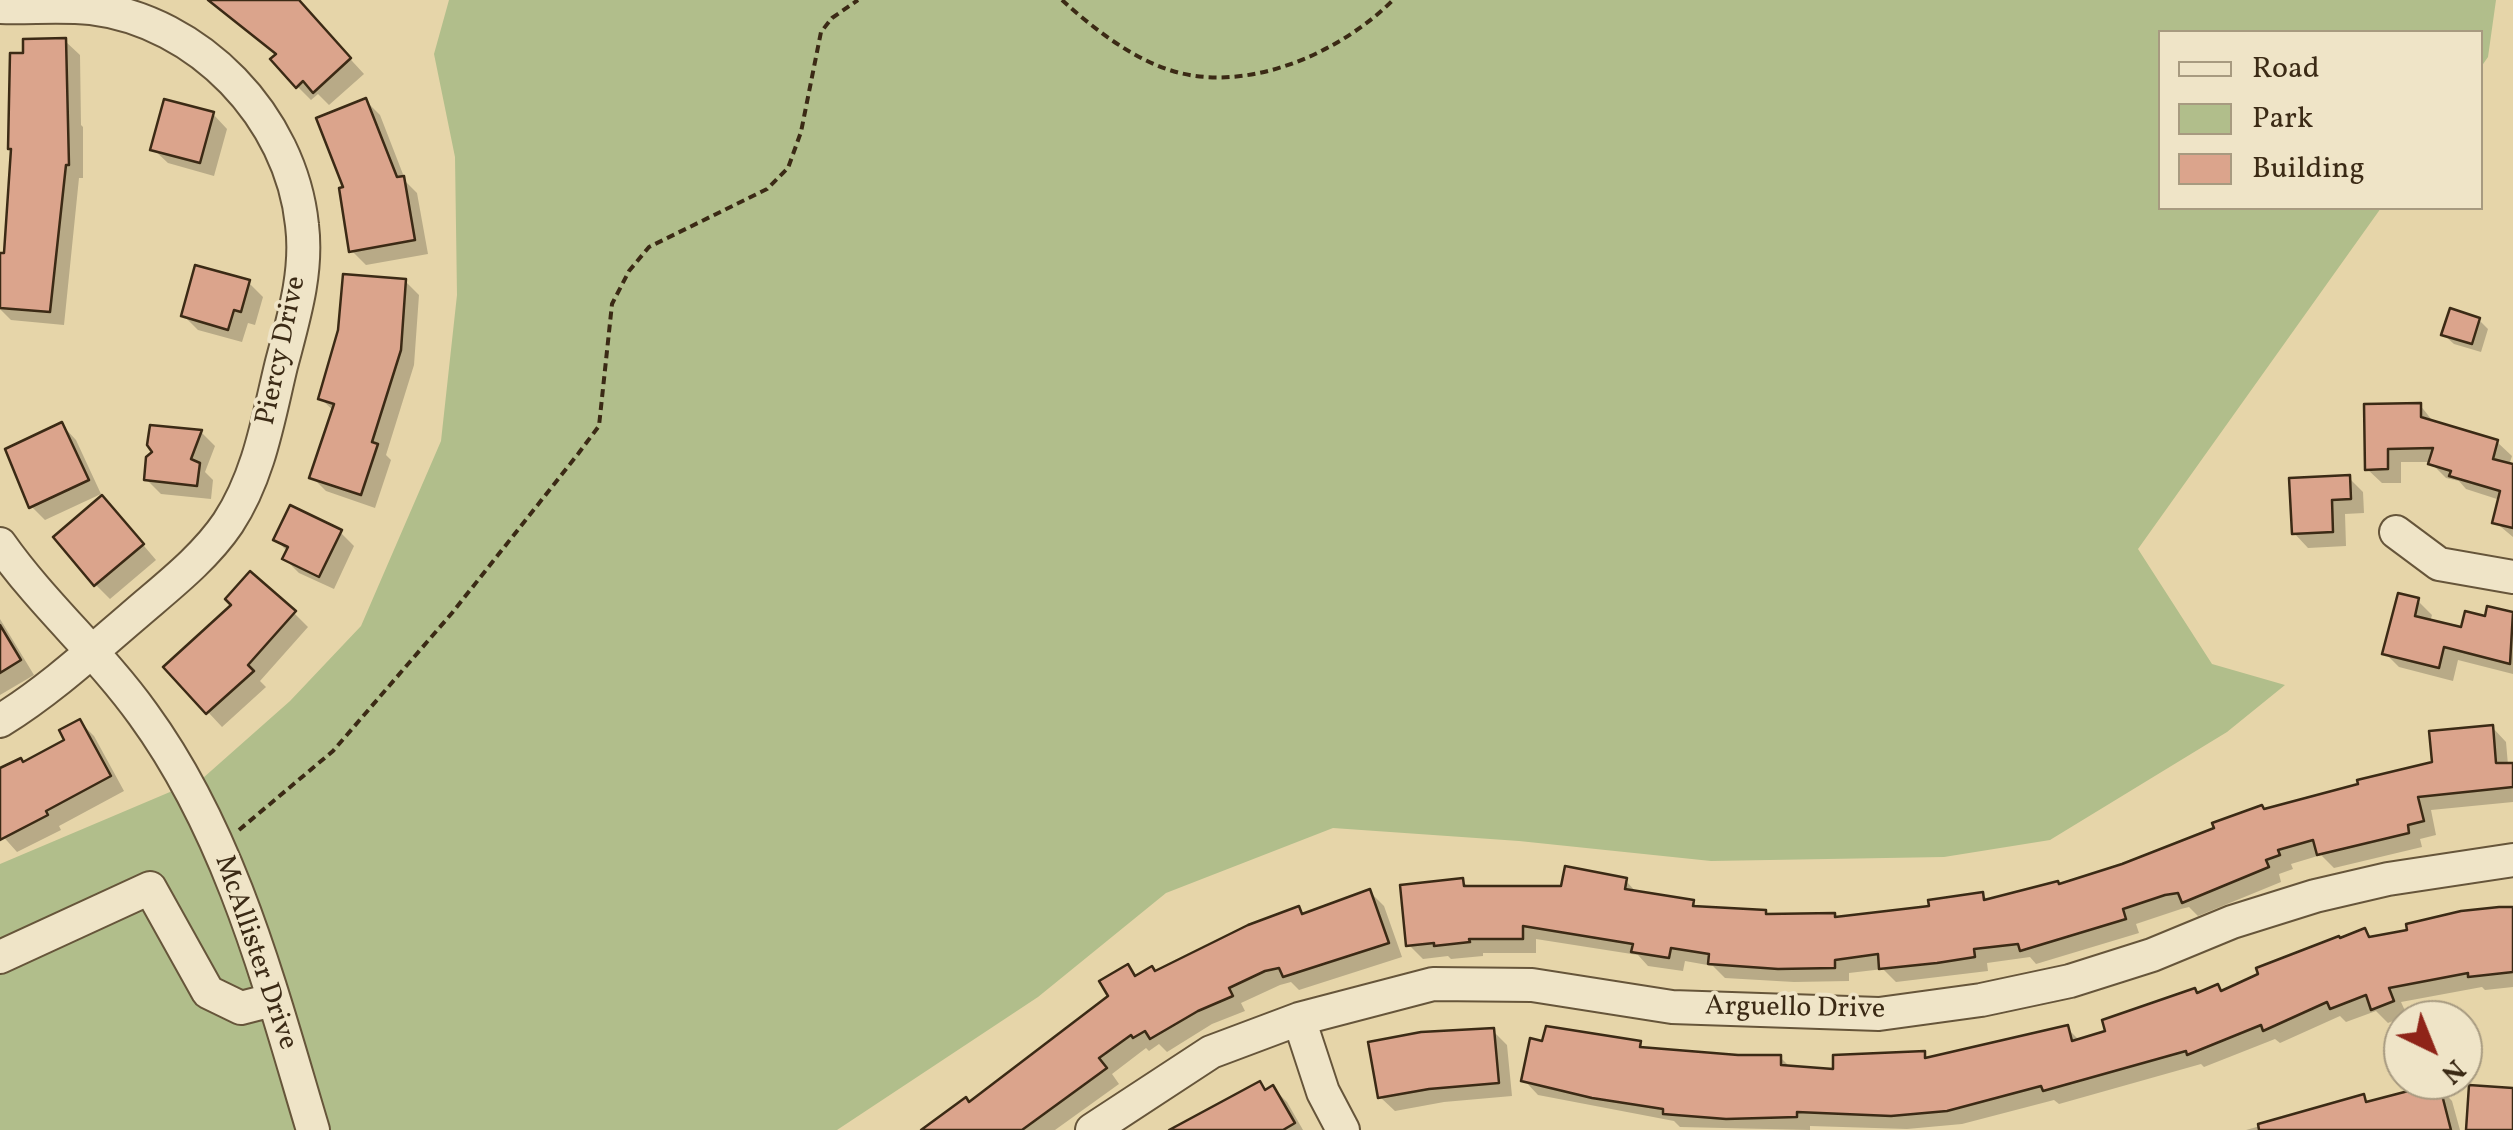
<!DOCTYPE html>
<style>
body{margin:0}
#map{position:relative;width:2513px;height:1130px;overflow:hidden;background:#e6d5a9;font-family:Vollkorn,serif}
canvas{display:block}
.legend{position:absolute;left:2158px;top:30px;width:325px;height:180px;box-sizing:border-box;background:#efe4c7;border:2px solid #a79a80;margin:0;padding:12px 18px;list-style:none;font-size:30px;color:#3b2a15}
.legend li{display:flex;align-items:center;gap:20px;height:50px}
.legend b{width:50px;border:2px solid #a79a80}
.north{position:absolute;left:2383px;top:1000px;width:100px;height:100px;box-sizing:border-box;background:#efe4c7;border:2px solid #a79a80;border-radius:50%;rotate:137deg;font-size:28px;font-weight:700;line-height:40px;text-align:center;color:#3b2a15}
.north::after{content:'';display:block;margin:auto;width:35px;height:45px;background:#8f2418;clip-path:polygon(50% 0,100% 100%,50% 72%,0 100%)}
</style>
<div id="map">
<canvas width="2513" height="1130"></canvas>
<ul class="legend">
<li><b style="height:12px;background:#efe4c7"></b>Road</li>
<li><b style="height:28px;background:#b1be8b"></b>Park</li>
<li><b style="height:28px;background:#dba48c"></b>Building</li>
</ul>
<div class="north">N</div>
</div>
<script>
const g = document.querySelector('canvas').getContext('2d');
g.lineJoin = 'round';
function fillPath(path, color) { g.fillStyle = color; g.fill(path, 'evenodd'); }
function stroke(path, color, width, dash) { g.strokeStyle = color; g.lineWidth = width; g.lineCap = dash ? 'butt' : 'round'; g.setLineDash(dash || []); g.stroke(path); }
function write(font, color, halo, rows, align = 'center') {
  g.font = font + ' Vollkorn,serif'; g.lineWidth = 8; g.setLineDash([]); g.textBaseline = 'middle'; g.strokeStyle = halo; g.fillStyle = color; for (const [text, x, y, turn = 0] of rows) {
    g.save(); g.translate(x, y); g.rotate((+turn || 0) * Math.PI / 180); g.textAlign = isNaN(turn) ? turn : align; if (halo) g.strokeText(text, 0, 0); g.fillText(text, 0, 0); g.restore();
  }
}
fillPath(new Path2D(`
 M 449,0 L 2496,0 L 2488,57 L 2481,67 L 2480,32 L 2160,32 L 2160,208 L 2381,208 L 2138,549 L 2212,664 L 2285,685 L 2227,732 L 2050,840 L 1944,857 L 1711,861 L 1519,841 L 1333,828 L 1166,893 L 1038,997 L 837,1130 L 0,1130 L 0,864 L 203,778 L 290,701 L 361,626 L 441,441 L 457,295 L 455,157 L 434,54 Z`), '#b1be8b');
fillPath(new Path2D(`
 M 227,0 L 296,0 L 364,74 L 329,105 L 318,94 L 311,100 L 297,86 L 278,56 L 221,8 Z
 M 65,41 L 80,55 L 81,125 L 83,127 L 83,178 L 79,178 L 64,325 L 11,320 L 0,309 L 0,265 L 6,256 L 25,55 Z
 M 366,101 L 380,115 L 406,182 L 417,193 L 428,254 L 366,265 L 352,251 L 338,169 Z
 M 213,114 L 227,129 L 214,176 L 168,163 L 153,149 Z
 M 405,281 L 419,295 L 414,365 L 386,455 L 391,460 L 375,508 L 326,491 L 312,477 L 334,411 L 321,399 Z
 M 249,283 L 263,297 L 255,325 L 248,323 L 242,342 L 198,330 L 184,316 Z
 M 2479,320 L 2488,329 L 2481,352 L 2454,344 L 2444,335 Z
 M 2420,405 L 2435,424 L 2497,442 L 2512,456 L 2509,465 L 2513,466 L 2513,537 L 2495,522 L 2500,500 L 2466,489 L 2459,481 L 2446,478 L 2430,462 L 2401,462 L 2401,483 L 2382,483 L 2367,469 Z
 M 62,425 L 76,440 L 101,494 L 45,520 L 31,506 Z
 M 152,428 L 201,432 L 215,446 L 205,472 L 213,480 L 211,499 L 161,494 L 146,479 L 155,452 Z
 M 2349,478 L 2363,492 L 2364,513 L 2345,514 L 2346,546 L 2308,548 L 2294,533 Z
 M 116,513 L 156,560 L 110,599 L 96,585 Z
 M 340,532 L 354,546 L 334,589 L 299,573 L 285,559 L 288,552 L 276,540 Z
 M 2418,601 L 2432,615 L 2430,622 L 2463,630 L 2486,619 L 2489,609 L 2513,614 L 2513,674 L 2458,660 L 2453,681 L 2399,667 L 2385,653 Z
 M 294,613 L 308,627 L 260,681 L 266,687 L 222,727 L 166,667 Z
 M 0,619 L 34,675 L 0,695 Z
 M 80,722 L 94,736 L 124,791 L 59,826 L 61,830 L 17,852 L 0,833 L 0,771 L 24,765 L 68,741 Z
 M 2492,727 L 2506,742 L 2508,765 L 2513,765 L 2513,807 L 2513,802 L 2431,810 L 2436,835 L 2420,839 L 2422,847 L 2334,868 L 2321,855 L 2291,864 L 2293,869 L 2279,874 L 2281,882 L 2198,916 L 2189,907 L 2181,909 L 2136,924 L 2139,933 L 2036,964 L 2030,957 L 1987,963 L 1988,971 L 1896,982 L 1883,969 L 1849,973 L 1849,981 L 1794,982 L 1725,978 L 1713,966 L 1685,961 L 1683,971 L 1648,966 L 1638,955 L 1536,939 L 1536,953 L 1483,953 L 1483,956 L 1451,959 L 1448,956 L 1423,959 L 1409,945 L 1462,881 L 1470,888 L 1563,888 L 1626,881 L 1638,894 L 1693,902 L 1699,909 L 1765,913 L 1769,916 L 1834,916 L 1837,919 L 1932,908 L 1983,895 L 1989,901 L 2060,886 L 2123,867 L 2265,812 L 2434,764 Z
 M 1370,892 L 1384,906 L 1402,957 L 1299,990 L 1291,982 L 1280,985 L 1241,1003 L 1245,1011 L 1212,1024 L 1167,1052 L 1159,1044 L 1149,1051 L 1146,1048 L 1112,1074 L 1119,1084 L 1055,1130 L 924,1130 L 969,1104 L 1112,997 L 1128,967 L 1138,977 L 1156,973 L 1299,909 L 1305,915 Z
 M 2513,909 L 2513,987 L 2485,990 L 2482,987 L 2401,1002 L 2407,1015 L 2388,1023 L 2376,1011 L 2346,1022 L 2340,1016 L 2280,1043 L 2275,1039 L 2204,1067 L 2201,1064 L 2059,1104 L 2054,1100 L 1962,1124 L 1907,1129 L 1810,1126 L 1810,1130 L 1680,1127 L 1674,1121 L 1538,1095 L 1524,1080 L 1640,1044 L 1646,1050 L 1738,1058 L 1780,1057 L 1791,1068 L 1835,1071 L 1924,1054 L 1930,1060 L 2067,1028 L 2080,1041 L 2218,987 L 2223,993 L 2365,931 L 2373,939 Z
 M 1493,1031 L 1507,1045 L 1512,1096 L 1444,1102 L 1395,1111 L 1380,1097 Z
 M 2438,1086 L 2452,1101 L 2460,1130 L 2246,1130 L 2363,1097 L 2371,1104 Z
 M 1273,1088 L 1287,1102 L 1303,1130 L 1174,1130 Z`), '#0003');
const building = new Path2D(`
 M 208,0 L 299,0 L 351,58 L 313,93 L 303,81 L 296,88 L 270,59 L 276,54 Z
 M 66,38 L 69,165 L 66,165 L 50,312 L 0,308 L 0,253 L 4,253 L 11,149 L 8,149 L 10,53 L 23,53 L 23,39 Z
 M 366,98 L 397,177 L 404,176 L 415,240 L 349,252 L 339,188 L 343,187 L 316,118 Z
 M 164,99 L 214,112 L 200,163 L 150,150 Z
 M 195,265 L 250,280 L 241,312 L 234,310 L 228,330 L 181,316 Z
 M 343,274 L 406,279 L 401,350 L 372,442 L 378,444 L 361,495 L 309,478 L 334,404 L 318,399 L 338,330 Z
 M 2450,308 L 2480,318 L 2472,344 L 2441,335 Z
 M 2421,403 L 2421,417 L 2498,440 L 2493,459 L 2513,464 L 2513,528 L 2492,523 L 2500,491 L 2449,476 L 2451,471 L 2428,464 L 2433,448 L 2388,449 L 2388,469 L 2365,470 L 2364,404 Z
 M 62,422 L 89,480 L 29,508 L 5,449 Z
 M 150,425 L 202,430 L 191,459 L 200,463 L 197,486 L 144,480 L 146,457 L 152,452 L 147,445 Z
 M 2350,475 L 2351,499 L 2332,500 L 2333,532 L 2292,534 L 2289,478 Z
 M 102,495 L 144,544 L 94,586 L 53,537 Z
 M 290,505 L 342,530 L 319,577 L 282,559 L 288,547 L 273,540 Z
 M 250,571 L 296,611 L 248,665 L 254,671 L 206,714 L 163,667 L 231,605 L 225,599 Z
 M 2398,593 L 2419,598 L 2415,616 L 2461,627 L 2465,611 L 2485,616 L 2487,606 L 2513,612 L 2510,664 L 2444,647 L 2439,668 L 2382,654 Z
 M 0,625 L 21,660 L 0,673 Z
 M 80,719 L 111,776 L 46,811 L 48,815 L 0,840 L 0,768 L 21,758 L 23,762 L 64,740 L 59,730 Z
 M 2493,725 L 2496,763 L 2513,763 L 2513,787 L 2418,797 L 2424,821 L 2408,825 L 2409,833 L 2317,855 L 2313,840 L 2278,850 L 2280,855 L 2266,860 L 2269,867 L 2182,903 L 2178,893 L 2165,895 L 2123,909 L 2126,919 L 2020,951 L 2018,944 L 1974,949 L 1975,957 L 1937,963 L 1879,969 L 1878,954 L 1835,960 L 1835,968 L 1778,969 L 1708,964 L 1709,954 L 1671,948 L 1669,958 L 1631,952 L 1633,944 L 1523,926 L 1523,939 L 1469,939 L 1470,942 L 1434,946 L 1434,943 L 1406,946 L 1400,885 L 1463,878 L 1464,886 L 1561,886 L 1565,866 L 1627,878 L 1625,889 L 1694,900 L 1693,906 L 1766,910 L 1766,914 L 1835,913 L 1835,917 L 1929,906 L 1928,900 L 1983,892 L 1984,900 L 2058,881 L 2059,884 L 2122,864 L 2214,828 L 2212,823 L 2262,805 L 2264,809 L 2358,784 L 2357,780 L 2432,762 L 2429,731 Z
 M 1370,889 L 1389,943 L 1283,977 L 1279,968 L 1265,971 L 1229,988 L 1233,996 L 1198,1011 L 1150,1039 L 1145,1031 L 1133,1038 L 1131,1035 L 1099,1058 L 1107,1068 L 1022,1130 L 921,1130 L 966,1097 L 969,1102 L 1108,996 L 1099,981 L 1128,964 L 1135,976 L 1152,966 L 1155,971 L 1248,925 L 1299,906 L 1302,914 Z
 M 2499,907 L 2513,907 L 2513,972 L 2468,977 L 2468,973 L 2389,988 L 2394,1001 L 2371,1010 L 2366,995 L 2330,1009 L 2327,1002 L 2263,1031 L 2261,1025 L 2187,1055 L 2186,1051 L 2043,1091 L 2041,1086 L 1947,1111 L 1891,1116 L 1797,1112 L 1797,1117 L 1726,1119 L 1663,1114 L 1663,1109 L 1592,1098 L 1521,1081 L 1530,1038 L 1542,1041 L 1546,1026 L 1641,1041 L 1640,1047 L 1738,1055 L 1781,1055 L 1781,1065 L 1833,1069 L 1833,1055 L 1925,1051 L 1925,1058 L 2068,1025 L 2072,1041 L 2105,1031 L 2102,1020 L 2195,988 L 2197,993 L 2218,984 L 2221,991 L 2258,974 L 2256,968 L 2339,936 L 2340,938 L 2365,928 L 2369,937 L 2407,930 L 2406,924 L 2461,911 Z
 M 1494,1028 L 1499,1083 L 1429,1089 L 1378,1098 L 1368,1042 L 1421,1032 Z
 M 1260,1081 L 1265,1090 L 1273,1085 L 1295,1123 L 1283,1130 L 1169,1130 Z
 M 2439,1083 L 2451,1130 L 2259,1130 L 2258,1124 L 2364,1094 L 2366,1102 Z
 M 2469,1085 L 2513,1088 L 2513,1130 L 2466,1130 Z`);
fillPath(building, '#dba48c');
stroke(building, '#3b2a15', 2.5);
const minor = new Path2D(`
 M 0,7 C 30,8 61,5 91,8 C 199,21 291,117 302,225 C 308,273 293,320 281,366 C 268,420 259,476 228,523 C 203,560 164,589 131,618 C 89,654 47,692 0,721
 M 2396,532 L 2439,564 L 2513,577
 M 0,544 C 43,605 100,654 143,714 C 232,836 270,987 313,1130
 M 0,957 L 150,888 L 208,992 L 241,1008 L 272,1000
 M 1299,1019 L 1323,1092 L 1343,1130
 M 1092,1130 L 1211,1052 L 1299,1019 L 1433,984 L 1532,985 L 1672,1007 L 1879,1014 L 1981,1000 L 2070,981 L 2152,955 L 2232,922 L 2315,896 L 2388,879 L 2513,860`);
stroke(minor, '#66553a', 36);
stroke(new Path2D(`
 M 1062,0 C 1095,30 1136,62 1180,73 C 1253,91 1341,52 1393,0
 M 239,830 L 333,751 L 452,613 L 578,454 L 599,426 L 612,304 L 629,271 L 649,247 L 767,189 L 788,168 L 801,132 L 821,32 L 832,18 L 858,0`), '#3b2a15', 4, [8, 5]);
stroke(minor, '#efe4c7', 32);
write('28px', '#3b2a15', '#efe4c7', [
 ["Piercy Drive",283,351,-78],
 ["McAllister Drive",254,953,71],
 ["Arguello Drive",1795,1010,1]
]);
</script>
